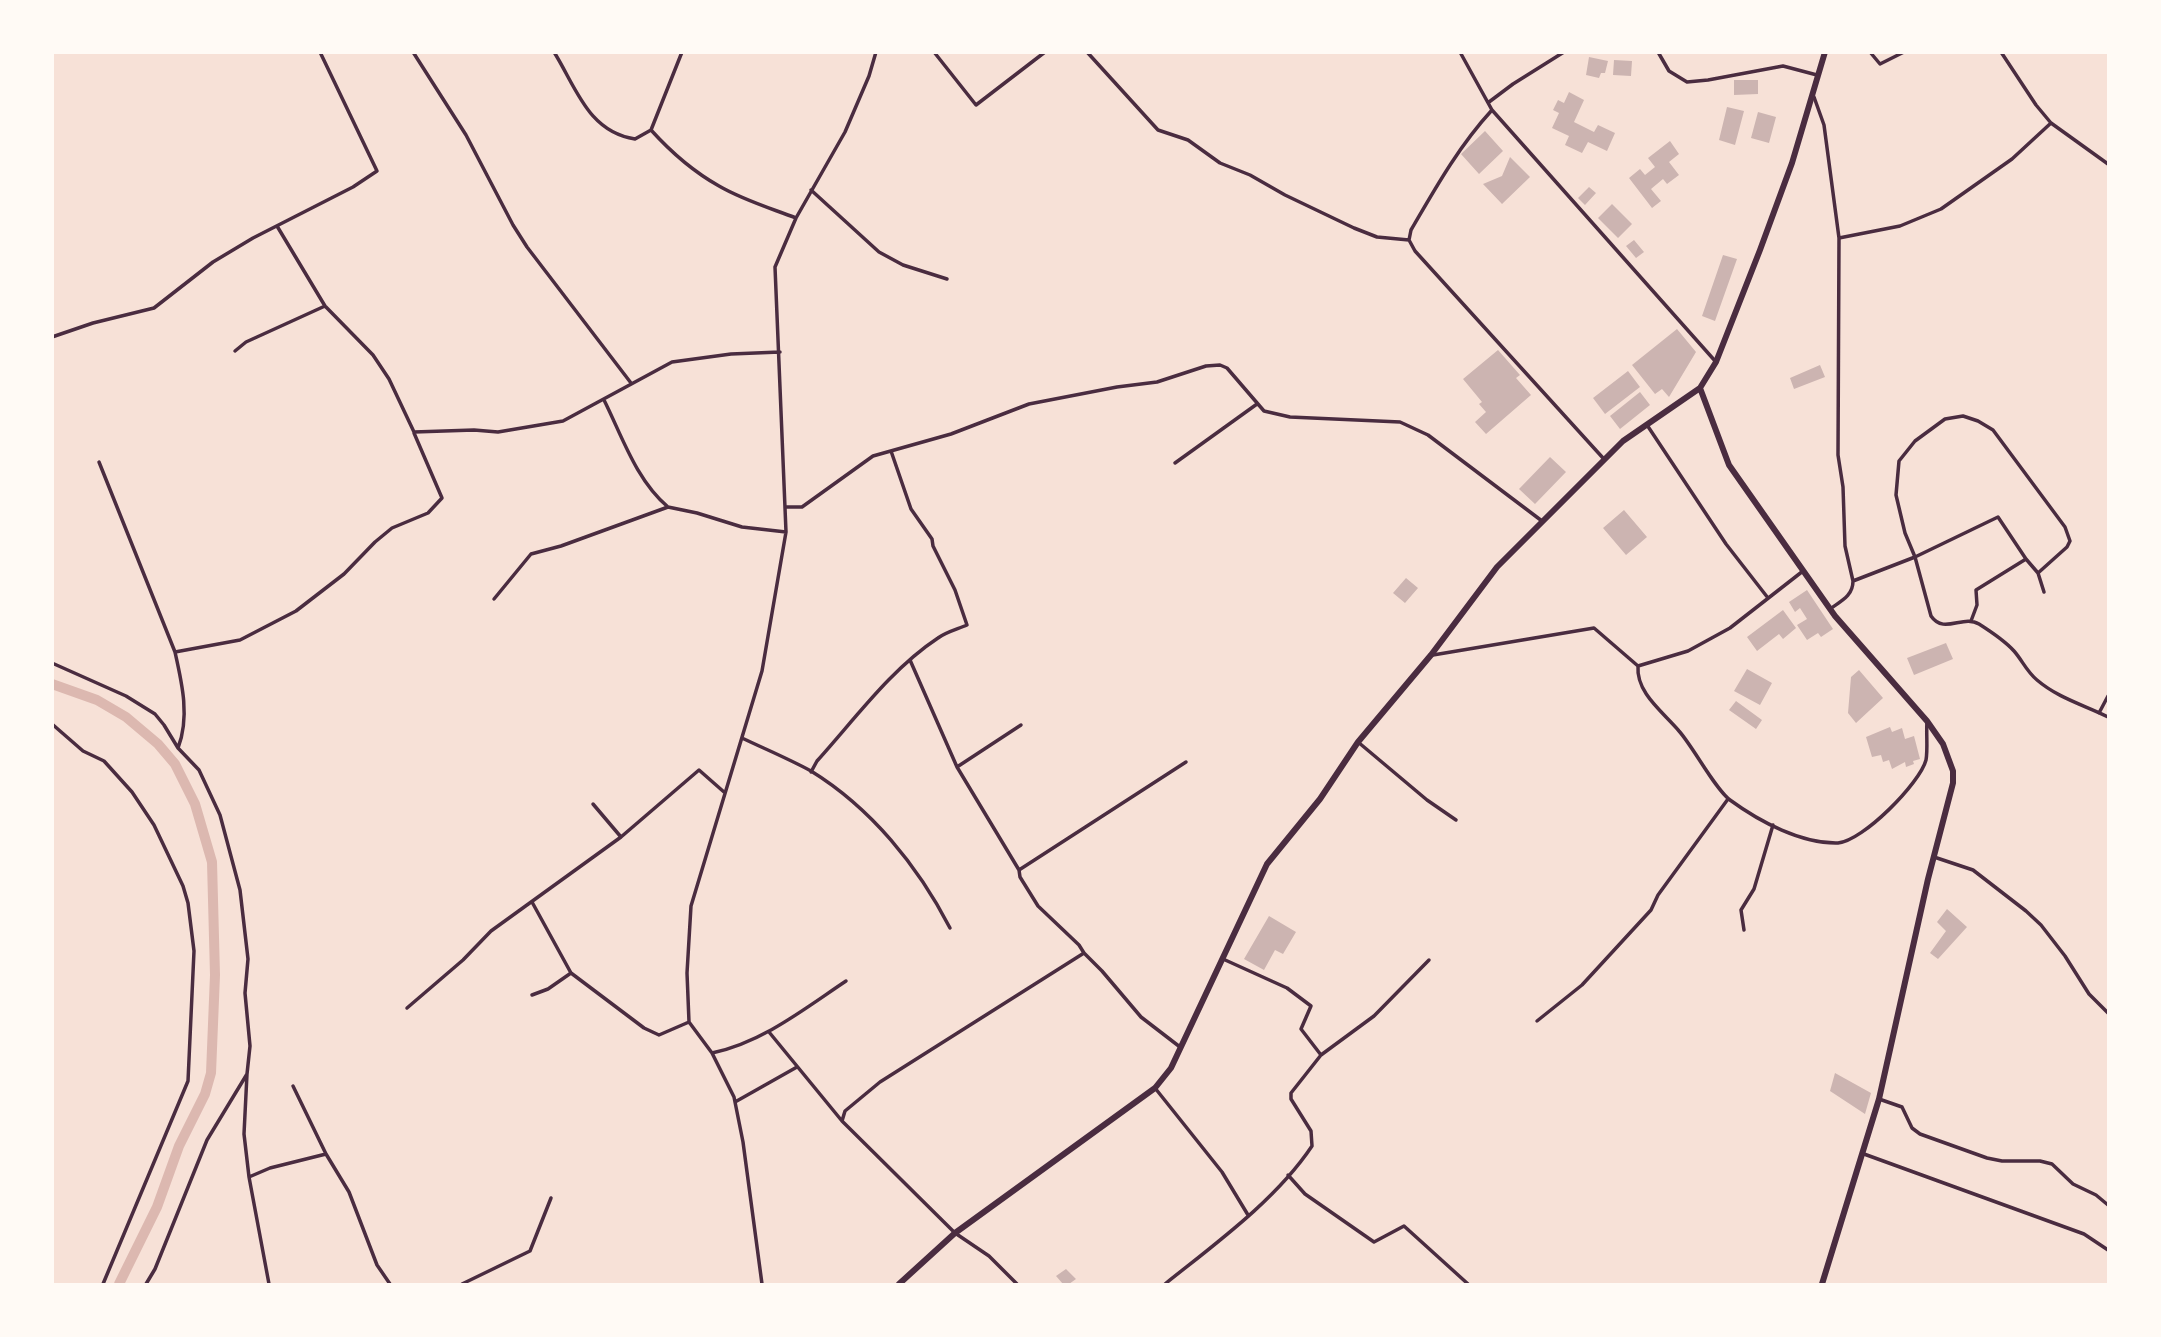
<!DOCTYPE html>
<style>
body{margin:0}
#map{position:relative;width:2161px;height:1337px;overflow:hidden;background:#f7e1d7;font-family:Barlow,sans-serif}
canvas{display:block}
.frame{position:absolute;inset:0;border:54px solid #fffaf5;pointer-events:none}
</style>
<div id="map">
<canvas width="2161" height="1337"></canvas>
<div class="frame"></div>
</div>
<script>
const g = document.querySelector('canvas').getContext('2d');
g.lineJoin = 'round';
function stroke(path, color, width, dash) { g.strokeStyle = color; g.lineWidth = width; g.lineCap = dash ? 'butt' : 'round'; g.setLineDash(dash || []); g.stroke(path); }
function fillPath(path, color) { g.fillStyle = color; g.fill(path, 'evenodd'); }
stroke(new Path2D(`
 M 52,684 L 97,700 L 126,717 L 158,744 L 175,764 L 195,804 L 212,862 L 215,975 L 211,1073 L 205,1094 L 179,1146 L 157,1207 L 119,1284`), '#dcb8b0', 10);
fillPath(new Path2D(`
 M 1589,57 L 1608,61 L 1605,73 L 1601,73 L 1599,78 L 1586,75 Z
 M 1614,60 L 1632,61 L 1631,76 L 1613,75 Z
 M 1734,80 L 1758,80 L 1758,94 L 1734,95 Z
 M 1569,92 L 1584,100 L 1574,122 L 1594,132 L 1598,125 L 1615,133 L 1607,151 L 1588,142 L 1582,153 L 1565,145 L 1569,136 L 1552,128 L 1559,113 L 1553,110 L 1558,100 L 1564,103 Z
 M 1727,107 L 1744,111 L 1735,145 L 1719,140 Z
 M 1758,112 L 1776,117 L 1769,143 L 1751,138 Z
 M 1485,131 L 1503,151 L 1479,174 L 1461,154 Z
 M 1670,141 L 1679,154 L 1669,162 L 1679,175 L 1667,184 L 1663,179 L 1651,189 L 1661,201 L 1652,208 L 1629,178 L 1640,169 L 1645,175 L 1655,167 L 1648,158 Z
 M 1510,157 L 1530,177 L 1502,204 L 1483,184 L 1502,176 Z
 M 1589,187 L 1596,193 L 1585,205 L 1578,198 Z
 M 1612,204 L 1632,224 L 1618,238 L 1598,218 Z
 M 1634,240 L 1644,252 L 1636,258 L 1626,246 Z
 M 1723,255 L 1737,259 L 1715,321 L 1702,316 Z
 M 1677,329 L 1696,352 L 1669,397 L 1662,389 L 1655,394 L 1632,365 Z
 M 1498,350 L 1520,375 L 1516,378 L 1531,395 L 1486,434 L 1475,422 L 1486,412 L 1479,404 L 1482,402 L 1463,379 Z
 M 1820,365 L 1825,377 L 1794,389 L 1790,378 Z
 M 1628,371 L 1640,387 L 1605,414 L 1593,398 Z
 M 1640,392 L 1650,405 L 1620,429 L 1610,416 Z
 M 1550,457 L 1566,472 L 1535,504 L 1519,489 Z
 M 1624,510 L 1647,537 L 1626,555 L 1603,528 Z
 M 1406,578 L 1418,588 L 1405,603 L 1393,593 Z
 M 1807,590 L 1833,629 L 1821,637 L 1818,633 L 1807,640 L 1797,625 L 1807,619 L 1800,608 L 1795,612 L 1789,602 Z
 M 1783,610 L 1796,628 L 1783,639 L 1779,634 L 1757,651 L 1747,637 Z
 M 1946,643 L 1953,659 L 1914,675 L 1907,658 Z
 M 1747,669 L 1772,683 L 1760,705 L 1734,691 Z
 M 1859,670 L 1883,698 L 1856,723 L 1848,713 L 1851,677 Z
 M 1736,701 L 1762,720 L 1756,729 L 1729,710 Z
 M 1890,727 L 1892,732 L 1902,728 L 1905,739 L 1914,736 L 1920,759 L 1913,761 L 1914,764 L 1906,767 L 1905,762 L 1892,769 L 1889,760 L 1883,762 L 1881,755 L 1872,757 L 1866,737 Z
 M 1947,909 L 1967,927 L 1938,959 L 1930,953 L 1946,931 L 1937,922 Z
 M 1269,916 L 1296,932 L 1283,954 L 1275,950 L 1264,970 L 1244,959 Z
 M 1835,1073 L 1871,1093 L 1865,1114 L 1830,1091 Z
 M 1066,1269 L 1076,1279 L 1069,1284 L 1063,1284 L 1056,1276 Z`), '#ccb4b1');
stroke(new Path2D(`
 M 413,52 L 466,135 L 513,225 L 527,247 L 631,383
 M 554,52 C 576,87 588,132 635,139 L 651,130 C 670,151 694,172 719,186 C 743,200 770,208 796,218
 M 934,52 L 976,105 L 1045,52
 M 1087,52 L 1158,130 L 1188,140 L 1220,163 L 1250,175 L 1285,195 L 1354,228 L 1377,237 L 1409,240
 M 1460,52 L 1492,110 C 1459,146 1436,187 1411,230 L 1409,240 L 1415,251 L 1603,458
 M 1658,52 L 1669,71 L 1687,82 L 1708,80 L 1783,66 L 1817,75
 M 1870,52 L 1880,64 L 1904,52
 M 2001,52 L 2036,105 L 2051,123 L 2108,164
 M 1814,97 L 1824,125 L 1839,238 L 1838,455 L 1843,487 L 1845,546 L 1853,581
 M 1489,102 L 1513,84 L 1564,52
 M 1492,110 L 1716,362
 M 651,130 L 682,52
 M 811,190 L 879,252 L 903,265 L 947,279
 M 277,226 L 325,306 L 373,355 L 389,379 L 414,432 L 474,430 L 498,432 L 563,421 L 672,362 L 731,354 L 780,352
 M 1839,238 L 1900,226 L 1941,209 L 2012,159 L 2051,123
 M 52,337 L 93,323 L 154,308 L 213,262 L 253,238 L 353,187 L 377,171 L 320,52
 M 235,351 L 246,342 L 325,306
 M 604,400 C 622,436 636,480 668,507
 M 1647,425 L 1726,544 L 1768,598
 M 99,462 L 175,652 C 182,683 190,717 178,748
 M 1175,463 L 1257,404
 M 786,507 L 802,507 L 873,456 L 951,434 L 1029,404 L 1117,387 L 1157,382 L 1206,366 L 1220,365 L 1227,368 L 1264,411 L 1290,417 L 1400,422 L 1428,435 L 1542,521
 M 2026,559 L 1998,517 L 1915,557 L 1905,533 L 1896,495 L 1899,461 L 1915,441 L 1945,419 L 1963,416 L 1978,421 L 1993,430 L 2065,527 L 2070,541 L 2067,547 L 2038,573 L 2044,592
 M 494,599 L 531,554 L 561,546 L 668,507 L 697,513 L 742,527 L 786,532
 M 1830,609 C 1841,601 1853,596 1853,581 L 1915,557 L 1931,616 C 1944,635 1963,614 1979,624 C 1990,631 2005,641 2014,651 C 2022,660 2027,672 2037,680 C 2058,698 2084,705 2108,717
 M 1971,621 L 1977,605 L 1976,590 L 2026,559 L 2038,573
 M 175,652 L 240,640 L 296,611 L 344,574 L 375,542 L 392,528 L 428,513 L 442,498 L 414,433
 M 1433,655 L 1594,628 L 1638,666 L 1688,651 L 1730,628 L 1803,571
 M 910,660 L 957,767 L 1019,870 L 1020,877 L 1038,906 L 1079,945 L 1084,953 L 1102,971 L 1141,1017 L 1180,1047
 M 52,663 L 126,696 L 155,714 L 164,725 L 178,748 L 199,770 L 220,815 L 240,890 L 248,959 L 245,993 L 250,1046 L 247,1074 L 207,1140 L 155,1269 L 146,1284
 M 1638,666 C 1636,693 1663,712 1679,731 C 1694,748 1715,789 1730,800 C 1760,822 1802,844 1838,843 C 1863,841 1920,783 1926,760 C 1928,749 1926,734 1927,722
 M 2099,713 L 2108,696
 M 52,724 L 83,751 L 104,761 L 132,792 L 154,825 L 183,886 L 188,903 L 194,951 L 188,1081 L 103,1284
 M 742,738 C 765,749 789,759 811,771 C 871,808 918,866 950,928
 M 1358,742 L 1427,800 L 1456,820
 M 957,767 L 1021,725
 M 811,772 L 817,761 C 855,719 891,669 938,638 C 946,632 958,629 967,625 L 955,590 L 933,546 L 932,539 L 911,509 L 891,451
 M 593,804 L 621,837
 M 1934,857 L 1973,870 L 2026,911 L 2041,925 L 2065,956 L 2089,994 L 2108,1013
 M 1019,870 L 1186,762
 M 532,902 L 571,973 L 644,1028 L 659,1035 L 689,1022
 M 1744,930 L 1741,910 L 1754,889 L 1773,825
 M 532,995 L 548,989 L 571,973
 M 407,1008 L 463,960 L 491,931 L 621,837 L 699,770 L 724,792
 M 1537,1021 L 1582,985 L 1651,910 L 1658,895 L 1728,799
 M 769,1032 L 842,1121
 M 712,1053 C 763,1042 804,1009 846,981
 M 1321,1055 L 1374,1016 L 1429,960
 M 247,1074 L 244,1134 L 249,1177 L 270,1168 L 326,1154 L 349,1192 L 377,1265 L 390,1284
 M 293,1086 L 326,1154
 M 1155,1088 L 1222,1172 L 1248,1215
 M 1879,1099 L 1902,1107 L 1912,1128 L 1920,1134 L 1987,1158 L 2002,1161 L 2040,1161 L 2052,1164 L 2073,1184 L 2096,1195 L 2108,1205
 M 735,1102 L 797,1067
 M 1864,1154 L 2084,1234 L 2108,1250
 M 1288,1175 L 1305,1194 L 1374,1242 L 1404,1226 L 1468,1284
 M 249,1177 L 269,1284
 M 462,1284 L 530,1251 L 551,1198
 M 762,1284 L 743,1142 L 734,1097 L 712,1053 L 689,1022 L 687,973 L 691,906 L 762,671 L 786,532 L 775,267 L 796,218 L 845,132 L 869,76 L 876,52
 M 1017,1284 L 989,1256 L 955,1233 L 842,1121 L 845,1111 L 880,1082 L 1084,953
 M 1165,1284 C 1215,1244 1276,1200 1312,1146 L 1311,1131 L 1291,1099 L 1291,1093 L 1321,1055 L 1301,1029 L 1311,1006 L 1287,988 L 1223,959`), '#4a2c40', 3.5);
stroke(new Path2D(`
 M 899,1284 L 955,1233 L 1155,1088 L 1171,1068 L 1267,864 L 1320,799 L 1358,742 L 1431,655 L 1497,567 L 1623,441 L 1700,388
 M 1822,1284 L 1879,1099 L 1928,879 L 1953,783 L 1953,771 L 1943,744 L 1927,721 L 1835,616 L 1729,465 L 1700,388 L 1716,362 L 1760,250 L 1792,163 L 1825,52`), '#4a2c40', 6);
</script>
